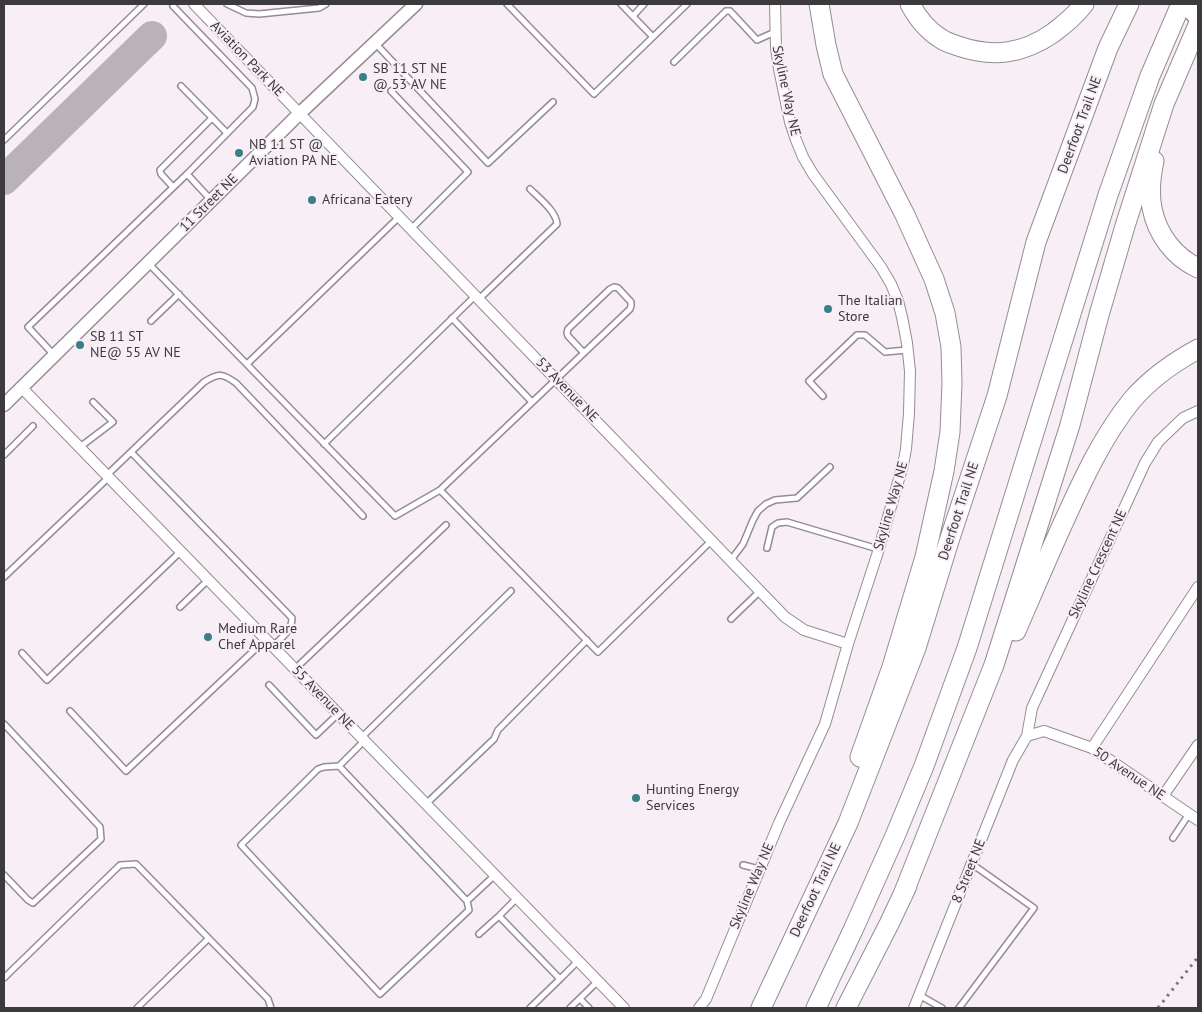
<!DOCTYPE html>
<style>
body{margin:0}
#map{position:relative;width:1202px;height:1012px;overflow:hidden;background:#f7eef6;font-family:"PT Sans",sans-serif}
canvas{display:block}
.frame{position:absolute;inset:0;border:5px solid #3d3a3d;pointer-events:none}
</style>
<div id="map">
<canvas width="1202" height="1012"></canvas>
<div class="frame"></div>
</div>
<script>
const g = document.querySelector('canvas').getContext('2d');
g.lineJoin = 'round';
function stroke(path, color, width, dash) { g.strokeStyle = color; g.lineWidth = width; g.lineCap = dash ? 'butt' : 'round'; g.setLineDash(dash || []); g.stroke(path); }
function write(font, color, halo, rows, align = 'center') {
  g.font = font + ' "PT Sans",sans-serif'; g.lineWidth = 4; g.setLineDash([]); g.textBaseline = 'middle'; g.strokeStyle = halo; g.fillStyle = color; for (const [text, x, y, turn = 0] of rows) {
    g.save(); g.translate(x, y); g.rotate((+turn || 0) * Math.PI / 180); g.textAlign = isNaN(turn) ? turn : align; if (halo) g.strokeText(text, 0, 0); g.fillText(text, 0, 0); g.restore();
  }
}
stroke(new Path2D(`
 M 4,180 L 152,36`), '#b9b2b8', 30);
const service = new Path2D(`
 M 227,4 L 246,13 L 259,14 L 319,8 L 326,4
 M 507,4 L 594,94 L 687,4
 M 621,4 L 653,37
 M 173,6 L 252,88 L 255,99 L 253,107 L 187,174
 M 633,16 L 644,4
 M 375,43 L 488,163 L 553,102
 M 674,62 L 726,11 L 730,11 L 757,40 L 775,32
 M 181,86 L 227,133
 M 391,91 L 468,172 L 411,229
 M 4,140 L 144,4
 M 173,187 L 161,174 L 160,170 L 212,118
 M 148,263 L 395,516 L 440,490 L 630,309 L 631,306 L 631,302 L 618,288 L 614,287 L 610,289 L 568,329 L 567,333 L 568,336 L 584,353
 M 479,299 L 557,224 C 556,211 539,198 530,189
 M 452,318 L 532,402
 M 151,321 L 179,294
 M 54,355 L 28,327 L 187,174 L 211,200
 M 247,364 L 399,217
 M 823,396 L 809,381 L 857,335 L 865,335 L 885,352 L 907,350
 M 324,444 L 475,296
 M 80,447 L 113,422 L 93,402
 M 131,452 L 292,618 C 292,631 282,637 273,646
 M 4,455 L 33,426
 M 107,475 L 204,382 C 219,373 222,373 236,383 L 363,516
 M 440,490 L 598,652 L 711,541
 M 767,548 L 772,527 L 778,523 L 787,522 L 878,549
 M 731,560 L 743,544 L 753,520 L 758,511 L 766,504 L 775,500 L 797,498 L 830,467
 M 4,577 L 109,477
 M 180,607 L 208,580
 M 731,619 L 760,591
 M 22,653 L 47,680 L 180,552
 M 295,669 L 446,525
 M 269,685 L 316,735 L 338,714
 M 70,711 L 126,771 L 266,639
 M 4,724 L 100,827 L 101,839 L 33,903 L 28,900 L 4,875
 M 362,737 L 511,591
 M 364,741 L 339,766 L 324,767 L 318,769 L 241,845 L 380,994 L 469,910 L 467,901 L 495,875
 M 339,766 L 467,901
 M 426,804 L 494,739 L 498,730 L 587,640
 M 1173,838 L 1189,814
 M 743,865 L 759,869
 M 517,898 L 499,916 L 560,979 L 578,961
 M 479,934 L 499,916
 M 4,978 L 120,865 L 136,864 L 268,999 L 271,1008
 M 919,995 L 942,1008
 M 580,999 L 589,1008
 M 137,1008 L 208,939
 M 530,1008 L 560,979
 M 570,1008 L 598,981
 M 959,1008 L 1034,908 L 972,864`);
const minor = new Path2D(`
 M 194,4 L 785,617 L 804,630 L 848,644
 M 22,388 L 624,1008
 M 1027,736 L 1044,731 L 1092,748 L 1198,820
 M 1092,748 L 1198,587
 M 1163,796 L 1198,745
 M 699,1008 L 706,999 L 779,823 L 825,724 L 848,644 L 877,555 L 903,465 L 906,449 L 909,413 L 910,371 L 907,343 L 902,317 L 898,301 L 891,284 L 881,267 L 813,174 L 803,157 L 796,140 L 790,122 L 779,69 L 776,48 L 775,4
 M 914,1008 L 1013,760 L 1027,736 L 1032,708 L 1145,463 L 1158,442 L 1183,418 L 1198,411`);
const tertiary = new Path2D(`
 M 4,405 L 299,114 L 416,4`);
const primary = new Path2D(`
 M 1184,4 L 1198,18`);
const motorway = new Path2D(`
 M 819,4 L 826,45 L 833,74 L 905,215 L 934,279 L 945,313 L 951,347 L 952,383 L 950,432 L 944,471 L 925,557 L 892,667 L 860,757
 M 910,4 C 917,17 927,30 940,38 C 945,42 952,44 958,46 C 993,58 1023,54 1053,33 C 1065,24 1075,16 1084,4
 M 1154,161 C 1151,175 1149,193 1152,208 C 1157,234 1174,257 1198,268
 M 1016,631 C 1032,594 1048,556 1065,519 C 1084,477 1103,436 1132,400 C 1150,379 1174,362 1198,349
 M 902,897 L 994,665 L 1070,425 L 1099,315 L 1125,226 L 1164,104 L 1198,25
 M 761,1008 L 848,823 L 916,648 L 949,541 L 997,396 L 1036,242 L 1108,48 L 1129,4
 M 816,1008 L 853,930 L 895,836 L 924,766 L 967,648 L 1108,195 L 1150,76 L 1181,4
 M 846,1008 L 889,924 L 907,886`);
stroke(service, '#958c94', 8);
stroke(minor, '#958c94', 12);
stroke(tertiary, '#958c94', 15);
stroke(primary, '#958c94', 19);
stroke(motorway, '#958c94', 21);
stroke(service, '#fff', 5);
stroke(minor, '#fff', 10);
stroke(tertiary, '#fff', 12);
stroke(primary, '#fff', 16);
stroke(motorway, '#fff', 19);
stroke(new Path2D(`
 M 1158,1008 L 1198,957`), '#7b767b', 3, [2.5, 5]);
for (const [x, y, r, color] of [
 [363,77,5,"#388085"],
 [239,153,5,"#388085"],
 [312,200,5,"#388085"],
 [828,309,5,"#388085"],
 [80,345,5,"#388085"],
 [208,637,5,"#388085"],
 [636,798,5,"#388085"]
]) { const dot = new Path2D(); dot.arc(x, y, r, 0, 2 * Math.PI); g.fillStyle = color; g.fill(dot); stroke(dot, '#f7eef6', 2); }
write('14px', '#3d3a3d', '#f7eef6', [
 ["Aviation Park NE",247,59,46],
 ["Skyline Way NE",786,91,78],
 ["Deerfoot Trail NE",1080,125,-70],
 ["11 Street NE",209,203,-45],
 ["53 Avenue NE",567,390,46],
 ["Skyline Way NE",891,506,-74],
 ["Deerfoot Trail NE",959,511,-72],
 ["Skyline Crescent NE",1098,564,-65],
 ["55 Avenue NE",323,698,46],
 ["50 Avenue NE",1129,774,34],
 ["8 Street NE",969,871,-68],
 ["Skyline Way NE",752,886,-67],
 ["Deerfoot Trail NE",816,890,-65]
]);
write('14px', '#3d3a3d', '#f7eef6', [
 ["SB 11 ST NE",373,69],
 ["@ 53 AV NE",373,85],
 ["NB 11 ST @",249,145],
 ["Aviation PA NE",249,161],
 ["Africana Eatery",322,200],
 ["The Italian",838,301],
 ["Store",838,317],
 ["SB 11 ST",90,337],
 ["NE@ 55 AV NE",90,353],
 ["Medium Rare",218,629],
 ["Chef Apparel",218,645],
 ["Hunting Energy",646,790],
 ["Services",646,806]
], 'left');
</script>
